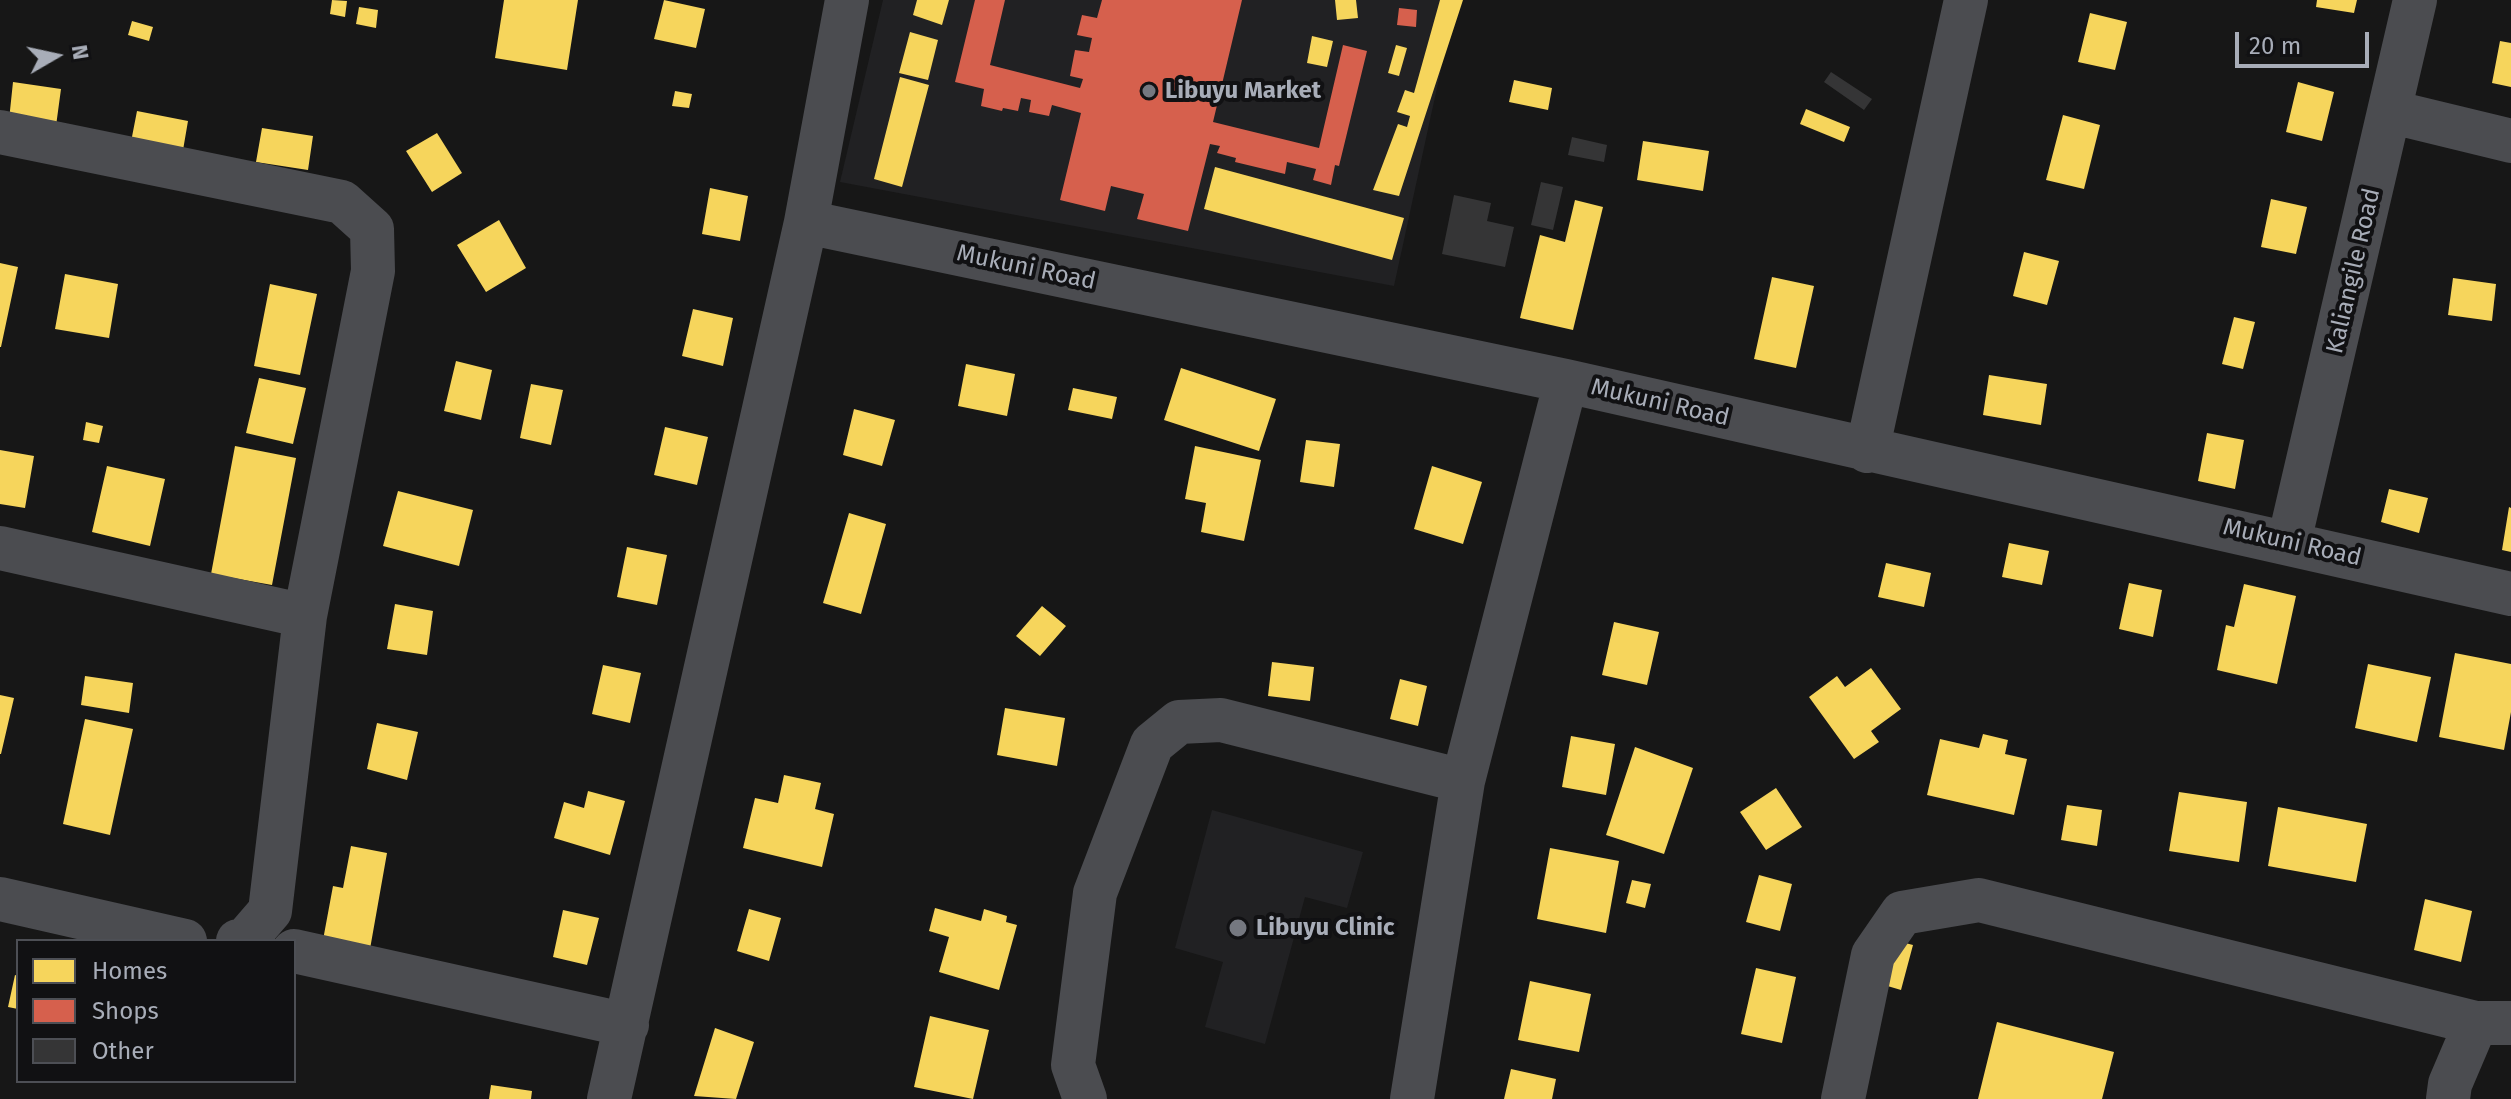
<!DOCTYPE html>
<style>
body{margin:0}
#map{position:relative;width:2511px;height:1099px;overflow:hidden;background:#171717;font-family:"Fira Sans",sans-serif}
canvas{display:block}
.legend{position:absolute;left:16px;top:939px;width:280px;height:144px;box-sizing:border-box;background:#111113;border:2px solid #4d4f55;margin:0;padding:10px 14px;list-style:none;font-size:24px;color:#a8adb8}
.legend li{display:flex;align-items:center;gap:16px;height:40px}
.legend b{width:40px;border:2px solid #4d4f55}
.north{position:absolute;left:16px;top:16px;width:80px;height:80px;-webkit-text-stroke:6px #111113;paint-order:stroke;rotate:81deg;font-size:22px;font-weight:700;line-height:32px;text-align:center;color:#a8adb8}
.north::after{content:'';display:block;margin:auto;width:28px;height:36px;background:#a8adb8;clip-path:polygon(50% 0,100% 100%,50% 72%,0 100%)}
.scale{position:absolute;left:2235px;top:32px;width:134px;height:36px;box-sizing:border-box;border:4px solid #a8adb8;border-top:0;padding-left:10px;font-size:24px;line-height:28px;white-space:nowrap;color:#a8adb8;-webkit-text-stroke:6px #111113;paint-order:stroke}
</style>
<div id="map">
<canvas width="2511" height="1099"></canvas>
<ul class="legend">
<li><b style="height:22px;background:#f6d55c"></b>Homes</li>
<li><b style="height:22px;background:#d6604d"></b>Shops</li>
<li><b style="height:22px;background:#353536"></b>Other</li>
</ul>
<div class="north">N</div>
<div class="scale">20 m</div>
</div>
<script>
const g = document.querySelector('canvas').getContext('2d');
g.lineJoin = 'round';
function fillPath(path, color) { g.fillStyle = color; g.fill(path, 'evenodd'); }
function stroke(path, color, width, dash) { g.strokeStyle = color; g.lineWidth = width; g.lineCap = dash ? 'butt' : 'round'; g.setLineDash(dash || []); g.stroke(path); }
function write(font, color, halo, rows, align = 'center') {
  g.font = font + ' "Fira Sans",sans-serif'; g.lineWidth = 8; g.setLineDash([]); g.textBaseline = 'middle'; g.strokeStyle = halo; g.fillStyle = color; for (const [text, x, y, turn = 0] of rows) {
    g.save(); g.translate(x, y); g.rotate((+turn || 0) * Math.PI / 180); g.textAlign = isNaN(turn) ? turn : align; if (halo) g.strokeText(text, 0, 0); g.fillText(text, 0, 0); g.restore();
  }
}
fillPath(new Path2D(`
 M 883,0 L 1456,0 L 1394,286 L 840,182 Z
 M 1212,810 L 1363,852 L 1347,908 L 1305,897 L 1265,1044 L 1205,1027 L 1223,962 L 1175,948 Z`), '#212123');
fillPath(new Path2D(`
 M 332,0 L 347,1 L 345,17 L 330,14 Z
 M 504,0 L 578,0 L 567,70 L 495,58 Z
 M 664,0 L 705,9 L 696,48 L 654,39 Z
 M 917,0 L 949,0 L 942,25 L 913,15 Z
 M 1335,0 L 1356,0 L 1358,18 L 1337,20 Z
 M 1440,0 L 1463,0 L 1399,196 L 1373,190 L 1398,124 L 1407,127 L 1410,116 L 1397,112 L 1405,90 L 1414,93 Z
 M 2317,0 L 2357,0 L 2354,13 L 2316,7 Z
 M 359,7 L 378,10 L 376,28 L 356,24 Z
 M 2090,13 L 2127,22 L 2115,70 L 2078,62 Z
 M 132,21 L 153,27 L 149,41 L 128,35 Z
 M 910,32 L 938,40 L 928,80 L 899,73 Z
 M 1312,36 L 1333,41 L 1327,67 L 1307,63 Z
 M 2500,41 L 2511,43 L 2511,87 L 2492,83 Z
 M 1396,45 L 1407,48 L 1399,76 L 1388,73 Z
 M 900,77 L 929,85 L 902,187 L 874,179 Z
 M 1514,80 L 1552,88 L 1548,110 L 1509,102 Z
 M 13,82 L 61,89 L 56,126 L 9,120 Z
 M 2298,82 L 2334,92 L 2322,141 L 2286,132 Z
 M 675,91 L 692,94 L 689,108 L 672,106 Z
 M 1806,109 L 1850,127 L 1844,142 L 1800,124 Z
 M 137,111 L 188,121 L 182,156 L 130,147 Z
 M 2063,115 L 2100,125 L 2084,189 L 2046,180 Z
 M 262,128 L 313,136 L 308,170 L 256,162 Z
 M 437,133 L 462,173 L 432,192 L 406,151 Z
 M 1643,141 L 1709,151 L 1703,191 L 1637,180 Z
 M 1215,167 L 1404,218 L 1392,260 L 1204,209 Z
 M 710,188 L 748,196 L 740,241 L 702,234 Z
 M 2271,199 L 2307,207 L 2296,254 L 2261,247 Z
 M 1575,200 L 1603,207 L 1573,330 L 1520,318 L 1540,235 L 1565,242 Z
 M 499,220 L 526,268 L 486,292 L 457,245 Z
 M 2024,252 L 2059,261 L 2047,305 L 2013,296 Z
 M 0,263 L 18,267 L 1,347 L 0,347 Z
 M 65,274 L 118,284 L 109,338 L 55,329 Z
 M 1772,277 L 1814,286 L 1796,368 L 1754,359 Z
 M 2453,278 L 2496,284 L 2492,321 L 2448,315 Z
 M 270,284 L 317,294 L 300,375 L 254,366 Z
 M 693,309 L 733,318 L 723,366 L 682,356 Z
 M 2234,317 L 2255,322 L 2243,369 L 2222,364 Z
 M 456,361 L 492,370 L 481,420 L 444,411 Z
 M 966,364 L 1015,374 L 1007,416 L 958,406 Z
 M 1181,368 L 1276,399 L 1259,451 L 1164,420 Z
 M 1989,375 L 2047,384 L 2041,425 L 1983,415 Z
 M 259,378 L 306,388 L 293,444 L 246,433 Z
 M 531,384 L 563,390 L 551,445 L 520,438 Z
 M 1073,388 L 1117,397 L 1112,419 L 1068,410 Z
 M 854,409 L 895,420 L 882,466 L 843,455 Z
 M 86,422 L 103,426 L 99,443 L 83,440 Z
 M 665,427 L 708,437 L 697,485 L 654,475 Z
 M 2207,433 L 2244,440 L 2235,489 L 2198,481 Z
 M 1306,440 L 1340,444 L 1334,487 L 1300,482 Z
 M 235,446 L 296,458 L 272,585 L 211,574 Z
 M 1195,446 L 1261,460 L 1244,541 L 1201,532 L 1206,503 L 1185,499 Z
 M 0,450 L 34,456 L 25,508 L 0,504 Z
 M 107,466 L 165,479 L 150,546 L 92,532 Z
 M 1432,466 L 1482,482 L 1463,544 L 1414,529 Z
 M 2389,489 L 2428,498 L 2419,533 L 2381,522 Z
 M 398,491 L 473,510 L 459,566 L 383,546 Z
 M 2509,507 L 2511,508 L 2511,552 L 2502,550 Z
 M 849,513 L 886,524 L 861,614 L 823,603 Z
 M 2009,543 L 2049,551 L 2042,585 L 2002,577 Z
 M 627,547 L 667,555 L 657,605 L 617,597 Z
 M 1886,563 L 1931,573 L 1924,607 L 1878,597 Z
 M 2129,583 L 2162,590 L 2153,637 L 2119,629 Z
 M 2244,584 L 2296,596 L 2277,684 L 2217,670 L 2226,625 L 2234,627 Z
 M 395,604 L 433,611 L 427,655 L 387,649 Z
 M 1042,606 L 1066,626 L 1040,656 L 1016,636 Z
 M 1614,622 L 1659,632 L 1647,685 L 1602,675 Z
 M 2455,653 L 2511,664 L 2511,712 L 2504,750 L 2439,737 Z
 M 1272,662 L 1314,667 L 1310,701 L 1268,696 Z
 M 2368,664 L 2431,677 L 2417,742 L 2355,728 Z
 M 603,665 L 641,673 L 630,723 L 592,714 Z
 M 1871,668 L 1901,709 L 1871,731 L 1879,742 L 1854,759 L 1809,697 L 1837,676 L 1845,687 Z
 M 85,676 L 133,683 L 129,713 L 81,705 Z
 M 1400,679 L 1427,686 L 1418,726 L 1390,719 Z
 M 0,695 L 14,698 L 1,754 L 0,754 Z
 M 1005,708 L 1065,718 L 1057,766 L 997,755 Z
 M 85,719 L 133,729 L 110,835 L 63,824 Z
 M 377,723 L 418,732 L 407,780 L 367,769 Z
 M 1983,734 L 2008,740 L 2005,754 L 2027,759 L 2014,815 L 1927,795 L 1940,739 L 1979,748 Z
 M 1571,736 L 1615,744 L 1606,795 L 1562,787 Z
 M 1635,747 L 1693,768 L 1664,854 L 1606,835 Z
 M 784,775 L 821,783 L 815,809 L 834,814 L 822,867 L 743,848 L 755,798 L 778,803 Z
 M 1776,788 L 1802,827 L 1766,850 L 1740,812 Z
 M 588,791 L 625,801 L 610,855 L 554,838 L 564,802 L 584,808 Z
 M 2179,792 L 2247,802 L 2239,862 L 2169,851 Z
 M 2067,805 L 2102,810 L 2097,846 L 2061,840 Z
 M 2278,807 L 2367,824 L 2356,882 L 2268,866 Z
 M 351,846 L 387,853 L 370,949 L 323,940 L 333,886 L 343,888 Z
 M 1550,848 L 1619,861 L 1606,933 L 1537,919 Z
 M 1759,875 L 1792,884 L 1780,931 L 1746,922 Z
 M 1632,880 L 1651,884 L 1645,908 L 1626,903 Z
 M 2425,899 L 2472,911 L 2461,962 L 2414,950 Z
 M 935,908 L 981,921 L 984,909 L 1007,916 L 1006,922 L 1017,925 L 999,990 L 939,972 L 949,937 L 929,931 Z
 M 749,909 L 781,918 L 769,961 L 737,951 Z
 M 563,910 L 599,918 L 587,965 L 553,957 Z
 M 1886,938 L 1913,945 L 1901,990 L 1874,982 Z
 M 1756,968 L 1796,977 L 1782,1043 L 1741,1034 Z
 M 15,975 L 18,976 L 18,1009 L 8,1007 Z
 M 1530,981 L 1591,994 L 1579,1052 L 1518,1040 Z
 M 930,1016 L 989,1030 L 973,1099 L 914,1087 Z
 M 1997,1022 L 2114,1052 L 2102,1099 L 1978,1099 Z
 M 715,1028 L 754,1042 L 736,1099 L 694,1096 Z
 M 1511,1069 L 1556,1079 L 1552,1099 L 1504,1099 Z
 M 491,1085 L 532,1091 L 531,1099 L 489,1099 Z`), '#f6d55c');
fillPath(new Path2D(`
 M 975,0 L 1005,0 L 990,65 L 1080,88 L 1083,79 L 1070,76 L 1075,50 L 1089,52 L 1092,38 L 1077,35 L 1082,15 L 1097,18 L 1102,0 L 1242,0 L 1213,122 L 1319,148 L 1343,45 L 1367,51 L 1339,166 L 1335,165 L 1331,185 L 1313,180 L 1316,169 L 1287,162 L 1285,174 L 1235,162 L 1236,158 L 1217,153 L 1220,146 L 1210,144 L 1188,231 L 1137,219 L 1144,194 L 1111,186 L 1105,211 L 1060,200 L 1081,113 L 1052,105 L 1049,116 L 1029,112 L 1031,100 L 1021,98 L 1018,111 L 1003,108 L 1002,111 L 981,106 L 984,89 L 955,82 Z
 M 1399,8 L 1417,10 L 1416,27 L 1397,25 Z`), '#d6604d');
fillPath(new Path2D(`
 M 1831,72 L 1872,99 L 1864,110 L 1824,82 Z
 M 1572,137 L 1607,145 L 1604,162 L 1568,155 Z
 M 1541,182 L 1563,187 L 1553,230 L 1531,225 Z
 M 1454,195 L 1491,203 L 1487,221 L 1514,227 L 1505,267 L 1442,254 Z`), '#353536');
stroke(new Path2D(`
 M 2392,112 L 2511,141
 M 0,132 L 342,202 L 372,229 L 373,271 L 305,616 L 270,911 L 245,940 L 238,941
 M 806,222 L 1566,381 L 2511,594
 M 1867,451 L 1966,0
 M 2289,542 L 2415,0
 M 0,548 L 305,616
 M 0,899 L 185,941
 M 294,951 L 627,1025
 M 609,1099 L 806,222 L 847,0
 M 1085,1099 L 1073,1065 L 1095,893 L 1152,744 L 1179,722 L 1221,720 L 1463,781
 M 1412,1099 L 1463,781 L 1566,381
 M 1843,1099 L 1873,955 L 1902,913 L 1979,900 L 2476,1023 L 2511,1023
 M 2448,1099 L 2450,1084 L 2476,1023`), '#4b4c50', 44);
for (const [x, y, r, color] of [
 [1149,91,8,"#757880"],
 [1238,928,10,"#757880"]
]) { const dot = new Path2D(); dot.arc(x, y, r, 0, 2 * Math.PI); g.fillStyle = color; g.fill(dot); stroke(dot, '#111113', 3); }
write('bold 24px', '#a8adb8', '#111113', [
 ["Libuyu Market",1165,91],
 ["Libuyu Clinic",1256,928]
], 'left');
write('24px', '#a8adb8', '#111113', [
 ["Mukuni Road",1026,268,12],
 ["Kaliangile Road",2354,271,-77],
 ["Mukuni Road",1660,403,13],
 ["Mukuni Road",2292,543,13]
]);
</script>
